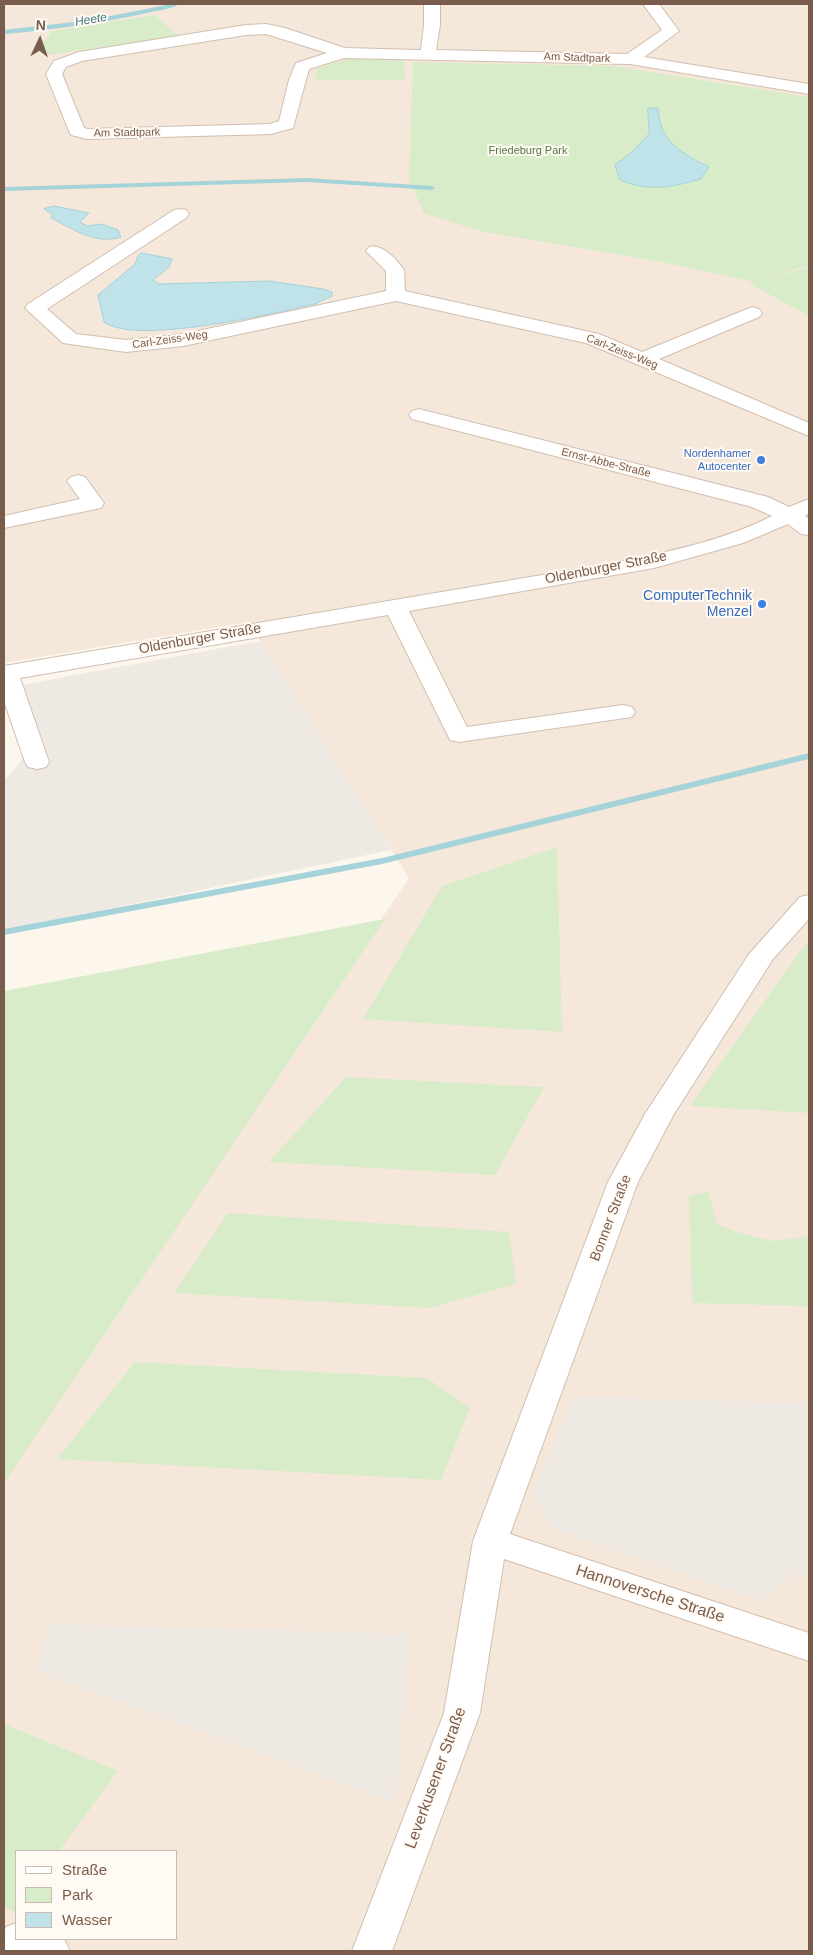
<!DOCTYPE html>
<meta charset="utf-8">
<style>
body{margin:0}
#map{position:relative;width:813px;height:1955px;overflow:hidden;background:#fdf6ec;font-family:Arial,sans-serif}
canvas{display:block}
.frame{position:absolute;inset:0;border:5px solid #7a5c4d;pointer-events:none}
.legend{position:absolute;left:15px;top:1850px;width:162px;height:90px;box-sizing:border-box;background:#fffaf3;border:1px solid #cabbb1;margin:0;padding:6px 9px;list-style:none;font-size:15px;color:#7a5c4d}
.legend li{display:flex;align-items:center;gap:10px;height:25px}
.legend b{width:25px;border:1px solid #cabbb1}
.north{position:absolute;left:15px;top:15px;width:50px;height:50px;-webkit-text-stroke:4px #fffaf3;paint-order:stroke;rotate:3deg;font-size:14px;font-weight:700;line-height:20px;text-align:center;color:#7a5c4d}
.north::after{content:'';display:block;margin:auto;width:18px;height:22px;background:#7a5c4d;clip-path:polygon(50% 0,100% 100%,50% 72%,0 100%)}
</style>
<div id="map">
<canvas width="813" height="1955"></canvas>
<div class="frame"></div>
<ul class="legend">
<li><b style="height:6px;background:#fff"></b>Straße</li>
<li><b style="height:14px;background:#d8ecc9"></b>Park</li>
<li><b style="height:14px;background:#bfe3e8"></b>Wasser</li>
</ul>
<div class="north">N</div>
</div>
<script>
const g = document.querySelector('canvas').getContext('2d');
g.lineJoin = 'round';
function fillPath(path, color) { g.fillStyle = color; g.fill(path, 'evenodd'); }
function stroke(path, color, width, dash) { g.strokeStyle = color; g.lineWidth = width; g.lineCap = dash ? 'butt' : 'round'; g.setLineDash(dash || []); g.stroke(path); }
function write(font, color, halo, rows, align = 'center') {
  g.font = font + ' Arial,sans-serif'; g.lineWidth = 4; g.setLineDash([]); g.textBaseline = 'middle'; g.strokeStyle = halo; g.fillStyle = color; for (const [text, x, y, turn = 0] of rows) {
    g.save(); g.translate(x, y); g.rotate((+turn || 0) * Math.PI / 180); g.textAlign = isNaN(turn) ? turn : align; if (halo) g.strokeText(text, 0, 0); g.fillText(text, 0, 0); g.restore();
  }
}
fillPath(new Path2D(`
 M 4,4 L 809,4 L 809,1951 L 4,1951 L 4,1478 L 409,878 L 248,622 L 4,663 ZM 16,1851 L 176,1851 L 176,1939 L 16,1939 Z`), '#f5e8da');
fillPath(new Path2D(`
 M 260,641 L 391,850 L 4,931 L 4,781 L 25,756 L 4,705 L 4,688 Z
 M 573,1397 L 809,1403 L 809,1574 L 795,1573 L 762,1601 L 553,1529 L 533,1494 Z
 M 50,1624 L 409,1634 L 396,1803 L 36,1671 Z`), '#efe9e4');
fillPath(new Path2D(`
 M 155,15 L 178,36 L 48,55 L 37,51 L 52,31 Z
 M 348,59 L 404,60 L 405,80 L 315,80 L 318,68 Z
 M 413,62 L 613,66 L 809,97 L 809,265 L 758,281 L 809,267 L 809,316 L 750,284 L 754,282 L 667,263 L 479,231 L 424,213 L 409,180 ZM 649,108 L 657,108 C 660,141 682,154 709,167 L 634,150 L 649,134 Z
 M 557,847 L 562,1032 L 363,1019 L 442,886 Z
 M 385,919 L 4,1483 L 4,991 Z
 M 809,941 L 809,1113 L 690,1106 L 801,950 Z
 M 346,1077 L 544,1087 L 495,1175 L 269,1162 Z
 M 708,1191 L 717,1224 L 737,1232 L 772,1241 L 805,1237 L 809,1234 L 809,1306 L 692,1303 L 689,1196 Z
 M 228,1213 L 509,1232 L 516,1284 L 429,1308 L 174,1293 Z
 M 135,1362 L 427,1378 L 470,1408 L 441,1480 L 57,1459 Z
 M 4,1724 L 118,1771 L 59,1851 L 16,1851 L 15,1912 L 4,1907 Z`), '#d8ecc9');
const water = new Path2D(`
 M 648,108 L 658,108 C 659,141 682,154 709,167 L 701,179 C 672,187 649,192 620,180 L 615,165 L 634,150 L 649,134 Z
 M 54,206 L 89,213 L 80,222 L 87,226 L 102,224 L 118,230 L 121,237 C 95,245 75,230 51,218 L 53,215 L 44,209 Z
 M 142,253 L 172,259 L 169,267 L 153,280 L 159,284 L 269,281 L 323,289 L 332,292 L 332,296 L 315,304 C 274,313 137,346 104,322 L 98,295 L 135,264 L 138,256 Z`);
fillPath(water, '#bfe3e8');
stroke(water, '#a5d3da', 1);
fillPath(new Path2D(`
 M 171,4 L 180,4 C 169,10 154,11 142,14 C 97,24 50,30 4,34 L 4,30 L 91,20 Z
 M 307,178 L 432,186 L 435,188 L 432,190 L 307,182 L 4,191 L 4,187 Z
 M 809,753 L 809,759 L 382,864 L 4,935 L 4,929 L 382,858 Z`), '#a5d3da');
const minor = new Path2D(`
 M 424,4 L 440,4 L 440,25 L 436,50 L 627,54 L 662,30 L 643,4 L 659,4 L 679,31 L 644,57 L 809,84 L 809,94 L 630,64 L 344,58 L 309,69 L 293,128 L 271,134 L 87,139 L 71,135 L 69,131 L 46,74 L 54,61 L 79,52 L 246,25 L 266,24 L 285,28 L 345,48 L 421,50 L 424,25 ZM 266,34 L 327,53 L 296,63 L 289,80 L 279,121 L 270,124 L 88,129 L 84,128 L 62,74 L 66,67 L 82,61 L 246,35 Z
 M 180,209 L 186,210 L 189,214 L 186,218 L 47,309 L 76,334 L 126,340 L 183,334 L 386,291 L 386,271 L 366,251 L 369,247 C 383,244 396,259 404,270 L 405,291 L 599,334 L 642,352 L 752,307 L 759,309 L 762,313 L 759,317 L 659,359 L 809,423 L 809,436 L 586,343 L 396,301 L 183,346 L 126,352 L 63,343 L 25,308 L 28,304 L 174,210 Z
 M 419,409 L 768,497 L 789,507 L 809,499 L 809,513 L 805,516 L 809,519 L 809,535 L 801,534 L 788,524 L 743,543 L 654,568 L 409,611 L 467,727 L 623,705 L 632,707 L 635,712 L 632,717 L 459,742 L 450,740 L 388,615 L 20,678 L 49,762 L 46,767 L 37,769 L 28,767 L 25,762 L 4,701 L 4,666 L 613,563 C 667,552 723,541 772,516 L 752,507 L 412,419 L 409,415 L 412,411 Z
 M 78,475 L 85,477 L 104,503 L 101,508 L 4,528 L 4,516 L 80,499 L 67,481 L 71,477 Z
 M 809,895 L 809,919 L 773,959 L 674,1114 L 638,1182 L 510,1534 L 809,1633 L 809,1661 L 504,1559 L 480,1713 L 392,1951 L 352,1951 L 444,1713 L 473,1541 L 608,1182 L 645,1114 L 749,954 L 800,897 Z
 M 16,1923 L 16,1939 L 64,1939 L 70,1951 L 6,1951 C 2,1944 3,1934 6,1927 Z`);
stroke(minor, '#d1beb0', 2);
fillPath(minor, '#fff');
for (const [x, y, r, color] of [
 [761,460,5,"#3f7fe0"],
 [762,604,5,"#3f7fe0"]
]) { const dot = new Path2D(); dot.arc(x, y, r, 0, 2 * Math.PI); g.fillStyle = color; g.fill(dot); stroke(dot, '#fffaf3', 2); }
write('11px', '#7a5c4d', '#fffaf3', [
 ["Am Stadtpark",577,58,2],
 ["Am Stadtpark",127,133,-1],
 ["Carl-Zeiss-Weg",170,340,-8],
 ["Carl-Zeiss-Weg",622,352,22],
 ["Ernst-Abbe-Straße",606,463,14]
]);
write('11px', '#537a41', '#fffaf3', [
 ["Friedeburg Park",528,151]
]);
write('11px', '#366cbe', '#fffaf3', [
 ["Nordenhamer",751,454],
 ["Autocenter",751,467]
], 'right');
write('italic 12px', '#437c86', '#fffaf3', [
 ["Heete",91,20,-10]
]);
write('14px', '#7a5c4d', '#fffaf3', [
 ["Oldenburger Straße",606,568,-11],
 ["Oldenburger Straße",200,639,-10],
 ["Bonner Straße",611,1218,-69]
]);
write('14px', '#366cbe', '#fffaf3', [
 ["ComputerTechnik",752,596],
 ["Menzel",752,612]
], 'right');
write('16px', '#7a5c4d', '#fffaf3', [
 ["Hannoversche Straße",650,1594,18],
 ["Leverkusener Straße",436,1778,-70]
]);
</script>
